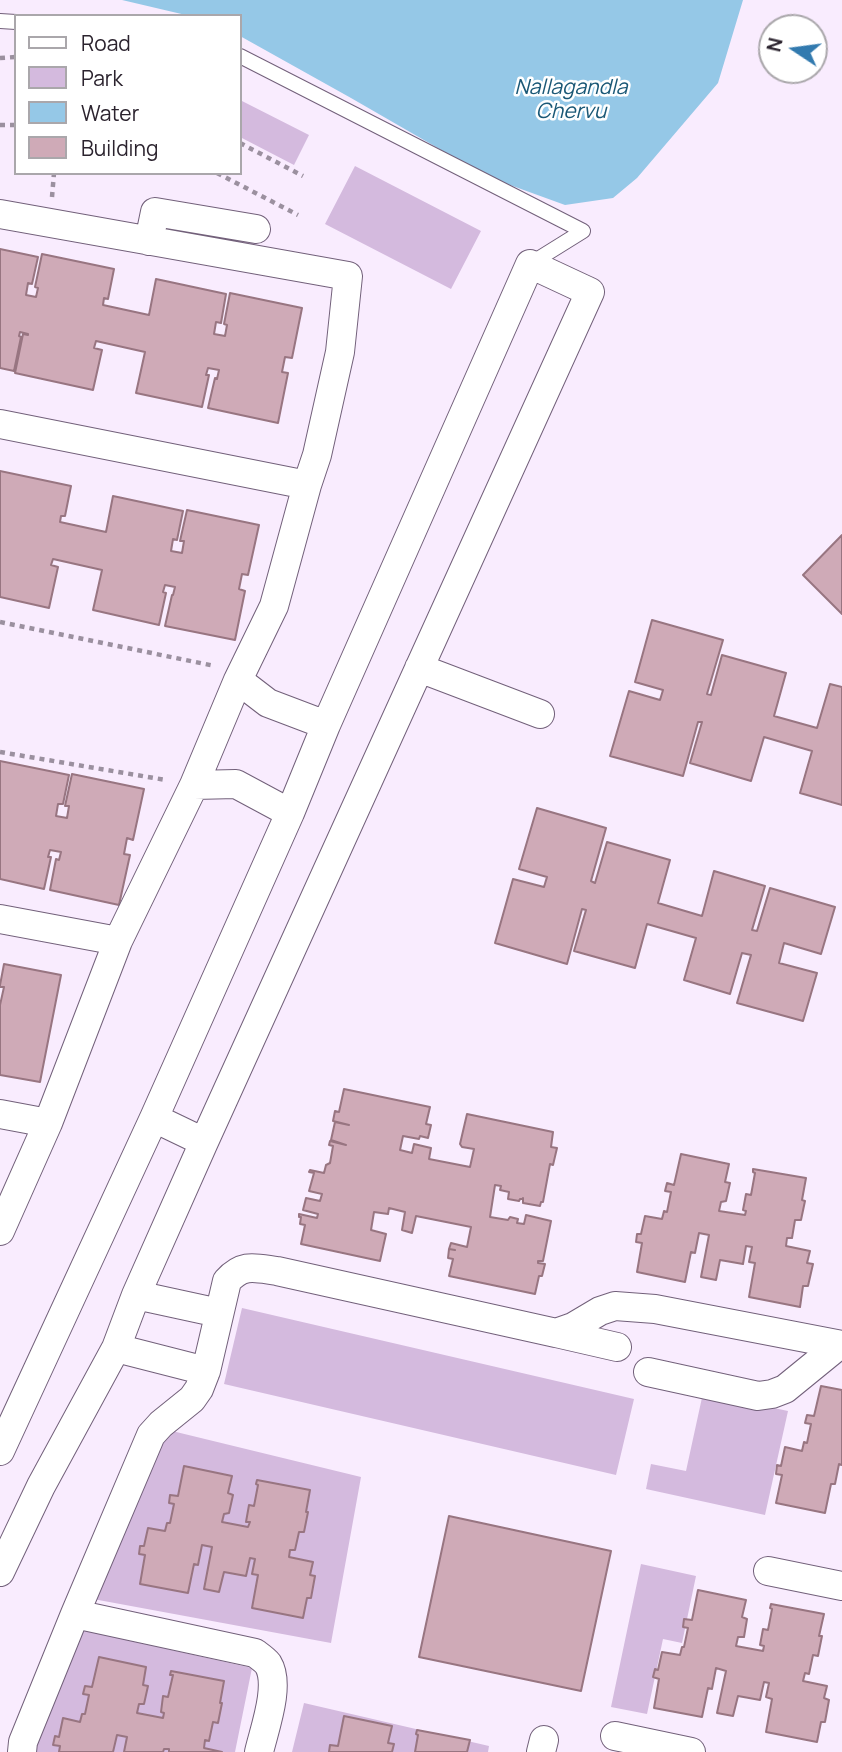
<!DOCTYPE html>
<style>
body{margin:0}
#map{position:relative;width:842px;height:1752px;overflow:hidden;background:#f9ecfe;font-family:Manrope,sans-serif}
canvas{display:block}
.legend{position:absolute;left:14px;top:14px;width:228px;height:161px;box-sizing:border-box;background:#fff;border:2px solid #aaa7ab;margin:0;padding:9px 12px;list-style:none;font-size:21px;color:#2b232e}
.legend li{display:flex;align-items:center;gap:14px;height:35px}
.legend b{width:35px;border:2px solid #aaa7ab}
.north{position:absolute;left:758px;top:14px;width:70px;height:70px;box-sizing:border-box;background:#fff;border:2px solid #aaa7ab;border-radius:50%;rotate:283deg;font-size:19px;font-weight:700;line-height:28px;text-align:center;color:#2b232e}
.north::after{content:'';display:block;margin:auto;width:24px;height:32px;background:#327aaf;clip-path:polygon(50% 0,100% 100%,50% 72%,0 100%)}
</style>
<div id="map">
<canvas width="842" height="1752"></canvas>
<ul class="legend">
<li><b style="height:9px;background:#fff"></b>Road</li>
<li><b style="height:19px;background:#d4bade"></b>Park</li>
<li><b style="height:19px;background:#95c8e7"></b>Water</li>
<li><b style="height:19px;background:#cfaab7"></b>Building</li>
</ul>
<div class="north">N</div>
</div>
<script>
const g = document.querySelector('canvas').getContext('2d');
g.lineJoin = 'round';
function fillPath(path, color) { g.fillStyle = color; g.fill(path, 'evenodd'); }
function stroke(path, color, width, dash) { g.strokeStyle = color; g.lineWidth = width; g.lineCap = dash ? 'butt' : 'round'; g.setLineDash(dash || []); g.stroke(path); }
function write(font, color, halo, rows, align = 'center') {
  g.font = font + ' Manrope,sans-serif'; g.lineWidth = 5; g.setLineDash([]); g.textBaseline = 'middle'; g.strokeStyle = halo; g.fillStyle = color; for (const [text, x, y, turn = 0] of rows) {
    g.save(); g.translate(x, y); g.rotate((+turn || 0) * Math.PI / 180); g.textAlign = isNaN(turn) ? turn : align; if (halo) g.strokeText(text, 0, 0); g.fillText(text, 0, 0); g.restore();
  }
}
fillPath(new Path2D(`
 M 240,100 L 309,135 L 294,165 L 240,137 Z
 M 355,166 L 481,231 L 451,289 L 325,224 Z
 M 242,1308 L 634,1399 L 616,1475 L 224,1384 Z
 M 703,1393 L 788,1411 L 765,1515 L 646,1489 L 651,1464 L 686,1471 Z
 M 168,1430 L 361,1477 L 331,1643 L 93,1599 Z
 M 641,1564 L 696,1576 L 682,1643 L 663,1639 L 647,1714 L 611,1707 Z
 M 83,1630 L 252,1668 L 235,1752 L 33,1752 Z
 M 304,1703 L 489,1746 L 488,1752 L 292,1752 Z`), '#d4bade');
fillPath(new Path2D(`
 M 122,0 L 743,0 L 718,83 L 637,178 L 613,198 L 565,205 L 488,177 L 351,98 L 240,36 L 240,16 L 190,16 Z`), '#95c8e7');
const building = new Path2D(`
 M 0,249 L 38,257 L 32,284 L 28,283 L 26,295 L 36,297 L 38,288 L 35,287 L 42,254 L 114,269 L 108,299 L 104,298 L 103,305 L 149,315 L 156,279 L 226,294 L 221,323 L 216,322 L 214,334 L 225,336 L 227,325 L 224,324 L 230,293 L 302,308 L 292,358 L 285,357 L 282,372 L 288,373 L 278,423 L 208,408 L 215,378 L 217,379 L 219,370 L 208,368 L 206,375 L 209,375 L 202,407 L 136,393 L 145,352 L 96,341 L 94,348 L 102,350 L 93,390 L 15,373 L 23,334 L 28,335 L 28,334 L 20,332 L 19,336 L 21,337 L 14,371 L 0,368 Z
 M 0,471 L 71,486 L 65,516 L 61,516 L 60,522 L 106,532 L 113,496 L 183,511 L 177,540 L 173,539 L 171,551 L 182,553 L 184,541 L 180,541 L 187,510 L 259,525 L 248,575 L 242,574 L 239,589 L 245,591 L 235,640 L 165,626 L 172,595 L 173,595 L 175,587 L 165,585 L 163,592 L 166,593 L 159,625 L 93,610 L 102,570 L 53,559 L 51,565 L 58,567 L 49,608 L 0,597 Z
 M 842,535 L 842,614 L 803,575 Z
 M 652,620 L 723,640 L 707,694 L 711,695 L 722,655 L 786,673 L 774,716 L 817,728 L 830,684 L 842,687 L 842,805 L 800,793 L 812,751 L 764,737 L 751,781 L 690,763 L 702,722 L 698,722 L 683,776 L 610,756 L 629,691 L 660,700 L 663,690 L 635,682 Z
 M 0,761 L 69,775 L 63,804 L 58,804 L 56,816 L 67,818 L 69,806 L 65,806 L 72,774 L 144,789 L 133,840 L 127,838 L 124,854 L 130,855 L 119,905 L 50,890 L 56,859 L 59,860 L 61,852 L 50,850 L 48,857 L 51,857 L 44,889 L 0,879 Z
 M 537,808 L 606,828 L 591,881 L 595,883 L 607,842 L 670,860 L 658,903 L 702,916 L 714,871 L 765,886 L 752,930 L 757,931 L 770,888 L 835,907 L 821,954 L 784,943 L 779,963 L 817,973 L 803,1021 L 737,1003 L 751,955 L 742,953 L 730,994 L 684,980 L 696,938 L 647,924 L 635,968 L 574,951 L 586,910 L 582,909 L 567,964 L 495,943 L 513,879 L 544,887 L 547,877 L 519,869 Z
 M 4,964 L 61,975 L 40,1082 L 0,1075 L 0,1005 L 4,987 L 0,987 L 0,985 Z
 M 344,1089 L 430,1107 L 426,1124 L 431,1125 L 428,1138 L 420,1136 L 419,1139 L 403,1136 L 400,1150 L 412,1153 L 414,1144 L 431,1148 L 429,1159 L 470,1167 L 474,1149 L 462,1147 L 460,1144 L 467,1114 L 553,1132 L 551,1147 L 557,1148 L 553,1165 L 550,1164 L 543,1202 L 541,1202 L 540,1206 L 523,1203 L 523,1198 L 523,1199 L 520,1199 L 519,1201 L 508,1199 L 509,1192 L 500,1190 L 501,1186 L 495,1185 L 490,1217 L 508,1220 L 510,1217 L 518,1219 L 517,1223 L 524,1224 L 526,1215 L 551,1221 L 543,1261 L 538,1261 L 538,1263 L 545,1264 L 542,1276 L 539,1276 L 535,1294 L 449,1276 L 453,1259 L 448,1258 L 449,1249 L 455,1250 L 449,1249 L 451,1243 L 467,1247 L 471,1227 L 416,1216 L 412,1233 L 402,1230 L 405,1212 L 389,1208 L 388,1214 L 374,1212 L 371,1230 L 386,1234 L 380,1261 L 301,1244 L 305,1225 L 300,1224 L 301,1217 L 299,1217 L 299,1214 L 317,1218 L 318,1214 L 303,1210 L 306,1198 L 320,1201 L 322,1194 L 309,1191 L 314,1173 L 309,1172 L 310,1170 L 324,1173 L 326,1165 L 330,1163 L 333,1146 L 329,1145 L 330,1141 L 346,1145 L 331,1140 L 335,1122 L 349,1125 L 333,1121 L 335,1111 L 339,1112 Z
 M 681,1154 L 729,1164 L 725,1182 L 730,1183 L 726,1201 L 721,1202 L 719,1211 L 745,1215 L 746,1211 L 743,1210 L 746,1194 L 751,1195 L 755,1173 L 753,1172 L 753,1169 L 806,1178 L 802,1200 L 805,1201 L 801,1220 L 795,1220 L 792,1238 L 787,1238 L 786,1246 L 810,1251 L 807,1263 L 813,1264 L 808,1286 L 803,1286 L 800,1307 L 749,1297 L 755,1263 L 749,1262 L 752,1247 L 746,1246 L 743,1264 L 720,1260 L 716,1280 L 701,1277 L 709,1235 L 699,1233 L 695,1253 L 691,1252 L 685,1282 L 637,1272 L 642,1243 L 636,1242 L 637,1234 L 641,1234 L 645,1216 L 662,1219 L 664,1211 L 667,1212 L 671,1192 L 665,1191 L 667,1183 L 674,1185 Z
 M 821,1386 L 842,1390 L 842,1465 L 839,1464 L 835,1484 L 831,1484 L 825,1513 L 776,1503 L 782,1475 L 776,1474 L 777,1465 L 781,1466 L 785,1447 L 802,1451 L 804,1442 L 807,1443 L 811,1424 L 805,1423 L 807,1415 L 814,1416 Z
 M 184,1466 L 232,1476 L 228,1493 L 233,1495 L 229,1513 L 224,1514 L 222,1522 L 248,1527 L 250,1522 L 246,1522 L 249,1505 L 254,1506 L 258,1485 L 256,1484 L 257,1480 L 310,1490 L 306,1512 L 308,1512 L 304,1532 L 299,1532 L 295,1550 L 290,1550 L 289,1557 L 313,1562 L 310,1575 L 315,1576 L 311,1598 L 307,1598 L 303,1618 L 252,1608 L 258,1575 L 252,1574 L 255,1559 L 250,1558 L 246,1576 L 224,1572 L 219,1592 L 204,1589 L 212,1547 L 202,1545 L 198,1565 L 194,1564 L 188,1593 L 140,1584 L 145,1555 L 139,1554 L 140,1546 L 144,1546 L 148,1528 L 165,1531 L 167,1523 L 170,1523 L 174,1504 L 169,1503 L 170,1495 L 178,1496 Z
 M 449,1516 L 611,1551 L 581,1691 L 419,1657 Z
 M 698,1590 L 746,1600 L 742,1617 L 747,1619 L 744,1637 L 738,1637 L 736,1646 L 763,1651 L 764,1646 L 760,1645 L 763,1629 L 768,1630 L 772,1609 L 770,1608 L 771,1604 L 824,1614 L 819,1636 L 822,1636 L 818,1656 L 813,1655 L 809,1674 L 805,1673 L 803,1681 L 827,1686 L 824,1698 L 829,1700 L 825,1722 L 821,1722 L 817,1742 L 766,1732 L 772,1699 L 766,1697 L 769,1683 L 764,1682 L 760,1700 L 738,1696 L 733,1716 L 717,1713 L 726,1671 L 716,1668 L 712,1689 L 708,1688 L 702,1717 L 654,1708 L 659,1679 L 653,1677 L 655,1669 L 658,1670 L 662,1652 L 680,1655 L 682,1647 L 684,1647 L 688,1628 L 683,1627 L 684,1619 L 692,1620 Z
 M 99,1657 L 146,1667 L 143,1685 L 148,1686 L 144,1704 L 139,1704 L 137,1713 L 163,1718 L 164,1713 L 161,1712 L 163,1696 L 168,1697 L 173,1675 L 170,1675 L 171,1671 L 224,1681 L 220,1703 L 222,1703 L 218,1723 L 213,1722 L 209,1741 L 205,1740 L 204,1748 L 222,1752 L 169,1752 L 169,1749 L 164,1749 L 163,1752 L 124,1752 L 127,1737 L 117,1735 L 113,1752 L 59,1752 L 60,1746 L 53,1745 L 55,1736 L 59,1737 L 63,1718 L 80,1722 L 82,1714 L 85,1714 L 89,1695 L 83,1694 L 85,1686 L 92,1687 Z
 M 344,1716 L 392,1726 L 388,1743 L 394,1744 L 392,1752 L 329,1752 L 330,1745 L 338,1746 Z
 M 417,1730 L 470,1740 L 467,1752 L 415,1752 L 418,1735 L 416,1734 Z`);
fillPath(building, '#cfaab7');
stroke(building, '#987581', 2);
const service = new Path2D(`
 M 0,21 L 16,22
 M 240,56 L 583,231 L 530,264`);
const minor = new Path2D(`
 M 0,214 L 348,276 L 340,352 L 317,455 L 307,485 L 274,606 L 238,680 L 194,785 L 118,941 L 48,1123 L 0,1231
 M 149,241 L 155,212 L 256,229
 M 0,424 L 307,485
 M 419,668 L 540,714
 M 238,680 L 268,703 L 326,725
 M 194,785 L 236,784 L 290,813
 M 0,919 L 118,941
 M 0,1114 L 48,1123
 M 154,1118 L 204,1142
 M 136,1295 L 219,1313
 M 556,1333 L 617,1347
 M 116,1348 L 206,1371
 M 648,1372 L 758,1396 L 772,1394 L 785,1389 L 839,1345
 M 0,1451 L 154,1118 L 290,813 L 326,725 L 530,264 L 590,292 L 204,1142 L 136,1295 L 116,1348 L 41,1486 L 0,1572
 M 768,1571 L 842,1586
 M 75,1614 L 255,1653 C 259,1656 265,1660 268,1664 C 281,1685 264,1730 259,1752
 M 615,1736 L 691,1752
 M 22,1752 L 23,1742 L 75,1614 L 151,1435 L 161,1424 L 192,1399 L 199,1389 L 206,1371 L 227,1281 C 243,1263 255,1268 277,1271 L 556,1333 L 573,1327 L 600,1311 L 615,1306 L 655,1309 L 842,1345
 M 541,1752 L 544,1740`);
stroke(service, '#72607a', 16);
stroke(minor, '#72607a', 30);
stroke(new Path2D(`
 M 0,58 L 16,57
 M 0,125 L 16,125
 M 240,143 L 303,176
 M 217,173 L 298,215
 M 52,197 L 54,173
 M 0,622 L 215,666
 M 0,752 L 166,780`), '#9b909f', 4.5, [5, 5]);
stroke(service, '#fff', 14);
stroke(minor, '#fff', 28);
write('italic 21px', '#1a5876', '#fff', [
 ["Nallagandla",571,88],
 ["Chervu",571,112]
]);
</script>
